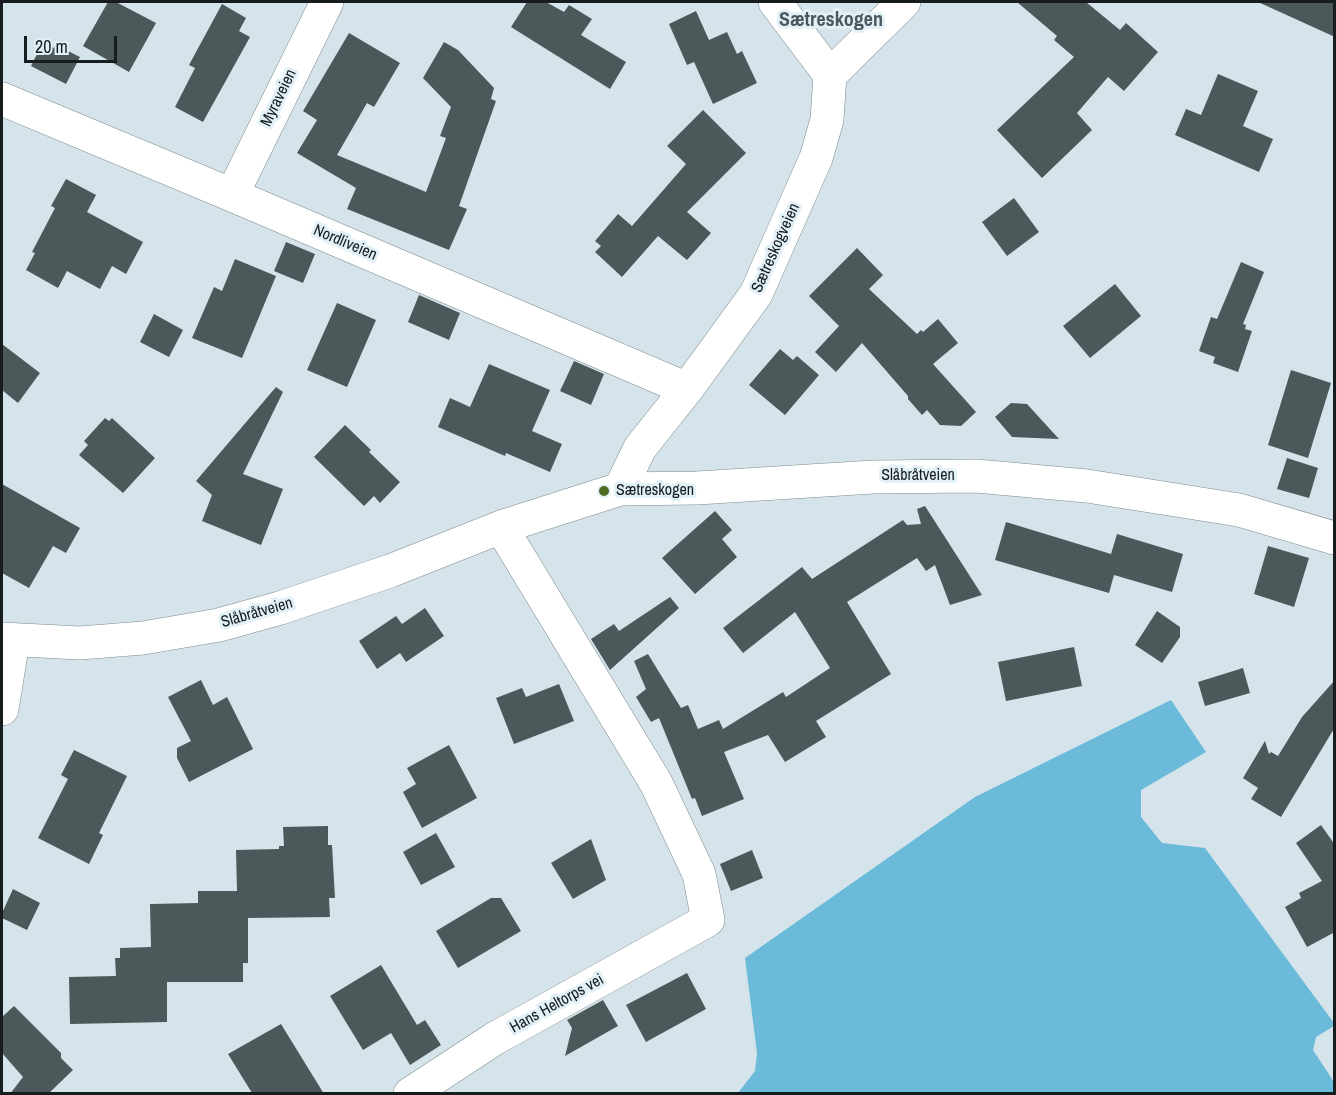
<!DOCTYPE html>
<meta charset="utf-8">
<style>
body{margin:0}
#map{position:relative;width:1336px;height:1095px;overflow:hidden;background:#d5e4ea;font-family:"Archivo Narrow",sans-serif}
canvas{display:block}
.frame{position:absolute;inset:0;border:3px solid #171c1e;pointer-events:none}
.scale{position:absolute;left:24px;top:36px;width:93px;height:27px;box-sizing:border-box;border:3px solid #171c1e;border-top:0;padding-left:8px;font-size:18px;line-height:21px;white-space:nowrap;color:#171c1e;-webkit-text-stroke:4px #e2f1f7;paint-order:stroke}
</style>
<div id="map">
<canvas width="1336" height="1095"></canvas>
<div class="frame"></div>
<div class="scale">20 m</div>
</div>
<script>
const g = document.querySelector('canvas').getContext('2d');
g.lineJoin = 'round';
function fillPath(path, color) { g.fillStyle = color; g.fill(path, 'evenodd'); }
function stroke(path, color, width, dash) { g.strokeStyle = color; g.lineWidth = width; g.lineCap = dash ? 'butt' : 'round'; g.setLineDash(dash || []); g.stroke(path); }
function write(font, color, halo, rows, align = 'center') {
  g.font = font + ' "Archivo Narrow",sans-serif'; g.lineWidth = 6; g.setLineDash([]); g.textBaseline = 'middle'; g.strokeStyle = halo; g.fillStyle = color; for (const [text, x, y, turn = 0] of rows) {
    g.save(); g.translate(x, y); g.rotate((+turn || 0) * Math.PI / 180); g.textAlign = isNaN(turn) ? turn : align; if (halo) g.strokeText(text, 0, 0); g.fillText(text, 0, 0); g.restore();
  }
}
fillPath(new Path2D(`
 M 1171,700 L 1206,752 L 1141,790 L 1141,817 L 1162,843 L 1205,848 L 1334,1023 L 1334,1026 L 1316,1037 L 1313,1050 L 1334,1082 L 1334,1093 L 738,1093 L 755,1071 L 757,1053 L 745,958 L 975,797 Z`), '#6bbada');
fillPath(new Path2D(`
 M 108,2 L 116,2 L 156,23 L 129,72 L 83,46 Z
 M 527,2 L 546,2 L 564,12 L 569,5 L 592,19 L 581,35 L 626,62 L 610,89 L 511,27 Z
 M 1017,2 L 1086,2 L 1120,30 L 1126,23 L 1158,52 L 1124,91 L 1108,77 L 1077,113 L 1092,130 L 1042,178 L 997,130 L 1074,57 L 1054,40 L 1057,36 Z
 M 1258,2 L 1335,2 L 1335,37 Z
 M 222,4 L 246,18 L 239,31 L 250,37 L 203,122 L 175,107 L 195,68 L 189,65 Z
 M 696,11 L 709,40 L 727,32 L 737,54 L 742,51 L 757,83 L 713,104 L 694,62 L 687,65 L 669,24 Z
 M 349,33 L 400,63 L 374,107 L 367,103 L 337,155 L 426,192 L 446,138 L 440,136 L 451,107 L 423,78 L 444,42 L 458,50 L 494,88 L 491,99 L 496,101 L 459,206 L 467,209 L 449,250 L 347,209 L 356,188 L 297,153 L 317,120 L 303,111 Z
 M 43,42 L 54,48 L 56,45 L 80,57 L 66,84 L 31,66 Z
 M 1218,74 L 1258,91 L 1243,126 L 1273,139 L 1259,172 L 1175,135 L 1186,109 L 1201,115 Z
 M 703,110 L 746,153 L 687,212 L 711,233 L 687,260 L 658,236 L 622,277 L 595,252 L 601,246 L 595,241 L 618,214 L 632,226 L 686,164 L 667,146 Z
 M 66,179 L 96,195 L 87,212 L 143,242 L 126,274 L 112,266 L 100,289 L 67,271 L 58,288 L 26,270 L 35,253 L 32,252 L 55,208 L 51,206 Z
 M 1014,198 L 1039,232 L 1007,256 L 982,222 Z
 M 286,242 L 315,254 L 303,283 L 274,271 Z
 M 857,248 L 883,275 L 869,289 L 917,334 L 921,330 L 923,332 L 938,319 L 958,343 L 933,364 L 976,412 L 961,426 L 940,425 L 927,410 L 922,415 L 908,399 L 908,396 L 862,343 L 836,372 L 815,352 L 839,326 L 809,296 Z
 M 235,259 L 276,276 L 242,358 L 192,338 L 214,287 L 222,291 Z
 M 1241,262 L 1264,272 L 1243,324 L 1246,325 L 1245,329 L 1252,331 L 1238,372 L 1213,363 L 1215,357 L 1199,351 L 1211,317 L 1217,319 Z
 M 1115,284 L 1141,316 L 1090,358 L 1063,326 Z
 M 419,295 L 460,313 L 449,340 L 408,322 Z
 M 337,303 L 376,320 L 347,387 L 307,370 Z
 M 154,314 L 183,330 L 169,357 L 140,342 Z
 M 2,344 L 40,373 L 18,403 L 2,390 Z
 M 780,349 L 793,360 L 797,356 L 819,375 L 785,415 L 749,385 Z
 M 574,361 L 604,374 L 591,405 L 560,391 Z
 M 489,364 L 550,390 L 532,431 L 562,444 L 550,472 L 506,453 L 505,456 L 438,427 L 450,398 L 470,407 Z
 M 1291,370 L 1331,383 L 1308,458 L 1268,445 Z
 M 276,387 L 283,392 L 243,474 L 283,489 L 261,545 L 202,521 L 212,495 L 196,481 Z
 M 1011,403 L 1027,404 L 1059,439 L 1012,437 L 995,417 Z
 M 105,418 L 109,421 L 112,418 L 155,458 L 123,493 L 79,455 L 88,445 L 84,441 Z
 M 345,425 L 371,450 L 369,452 L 400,482 L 380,503 L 374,496 L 364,506 L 314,457 Z
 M 1287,458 L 1318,468 L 1309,498 L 1277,489 Z
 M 2,484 L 80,528 L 66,553 L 53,546 L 29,588 L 2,573 Z
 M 925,506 L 982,595 L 950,605 L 935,565 L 926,571 L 917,558 L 847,602 L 891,674 L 816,721 L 826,737 L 785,762 L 768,735 L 724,752 L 744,799 L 702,816 L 695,798 L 692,799 L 659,718 L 651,722 L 636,697 L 646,689 L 634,661 L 648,654 L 681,708 L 688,705 L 698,729 L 719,720 L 723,729 L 783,692 L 786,697 L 830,668 L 795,612 L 743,653 L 723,628 L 802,567 L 812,579 L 903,520 L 907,525 L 921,524 L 917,509 Z
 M 715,511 L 732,530 L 722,539 L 737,557 L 695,594 L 662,558 Z
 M 1006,522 L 1111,554 L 1117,534 L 1183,554 L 1172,592 L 1114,575 L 1109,593 L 995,560 Z
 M 1268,546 L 1309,558 L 1294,607 L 1254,594 Z
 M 670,597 L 679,608 L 610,670 L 591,639 L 614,624 L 619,631 Z
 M 425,608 L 444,636 L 406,662 L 400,653 L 377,669 L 359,641 L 396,616 L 402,624 Z
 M 1157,611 L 1180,627 L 1180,637 L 1162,663 L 1135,645 Z
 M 1074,647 L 1082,686 L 1006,701 L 998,662 Z
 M 1243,668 L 1250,693 L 1205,706 L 1198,682 Z
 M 201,680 L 213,705 L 227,697 L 253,749 L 189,782 L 177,758 L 177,748 L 191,741 L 168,697 Z
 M 1335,680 L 1335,727 L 1281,817 L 1251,799 L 1258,788 L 1243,778 L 1265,741 L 1269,754 L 1271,752 L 1278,756 L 1302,717 Z
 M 559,684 L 574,721 L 514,744 L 496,698 L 522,688 L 526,697 Z
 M 449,745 L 477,798 L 422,828 L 403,792 L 416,784 L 407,768 Z
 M 74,750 L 127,776 L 99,833 L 103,835 L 89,864 L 38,838 L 68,779 L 61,775 Z
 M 1321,825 L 1335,845 L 1335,932 L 1307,947 L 1285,907 L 1301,898 L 1299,893 L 1322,881 L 1296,843 Z
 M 328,826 L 328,845 L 332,845 L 335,898 L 329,898 L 330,917 L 248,918 L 248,963 L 243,963 L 243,982 L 167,982 L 167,1022 L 70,1024 L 69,977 L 116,976 L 115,958 L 120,958 L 120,948 L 151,947 L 150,904 L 198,903 L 198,891 L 237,891 L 236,850 L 279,849 L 279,846 L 284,846 L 283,827 Z
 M 436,833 L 455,867 L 421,885 L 403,852 Z
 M 591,839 L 606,880 L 573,899 L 551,863 Z
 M 752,850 L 763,878 L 731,891 L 720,864 Z
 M 13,889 L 40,903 L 27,930 L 2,918 L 2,913 Z
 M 491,898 L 501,898 L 521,931 L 458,968 L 436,931 Z
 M 381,965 L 417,1025 L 425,1020 L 441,1045 L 410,1065 L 391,1033 L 363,1050 L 330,996 Z
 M 687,973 L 706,1009 L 646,1042 L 626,1005 Z
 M 603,1000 L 618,1026 L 565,1056 L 572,1028 L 567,1020 Z
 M 14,1006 L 61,1053 L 61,1058 L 73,1070 L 48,1094 L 10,1094 L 23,1077 L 2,1053 L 2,1017 Z
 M 281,1024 L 324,1094 L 252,1093 L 228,1054 Z`), '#4b595b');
const minor = new Path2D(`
 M 775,2 L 830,75
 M 2,99 L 232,195 L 687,389
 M 232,195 L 327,2
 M 620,489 L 640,448 L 687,389 L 756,294 L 816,158 L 827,120 L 830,75 L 904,2
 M 2,639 L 80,643 L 143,638 L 219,625 L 280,608 L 390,571 L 501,527 L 620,489 L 697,488 L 873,477 L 976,476 L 1087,486 L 1239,510 L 1334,538
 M 2,709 L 13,641
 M 410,1094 L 494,1039 L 708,920 L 699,874 L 656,783 L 501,527`);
stroke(minor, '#7d8a90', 34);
stroke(minor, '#fff', 33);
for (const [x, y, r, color] of [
 [604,491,6,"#4d6b20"]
]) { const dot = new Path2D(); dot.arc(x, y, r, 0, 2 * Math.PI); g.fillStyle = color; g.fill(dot); stroke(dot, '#e2f1f7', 2); }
write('16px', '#171c1e', '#e2f1f7', [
 ["Myraveien",279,98,-64],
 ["Nordliveien",345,243,23],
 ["Sætreskogveien",776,248,-66],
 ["Slåbråtveien",918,476],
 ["Slåbråtveien",257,613,-16],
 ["Hans Heltorps vei",557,1004,-29]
]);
write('16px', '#171c1e', '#e2f1f7', [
 ["Sætreskogen",616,491]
], 'left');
write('bold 20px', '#4b575c', '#e2f1f7', [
 ["Sætreskogen",831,21]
]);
</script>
